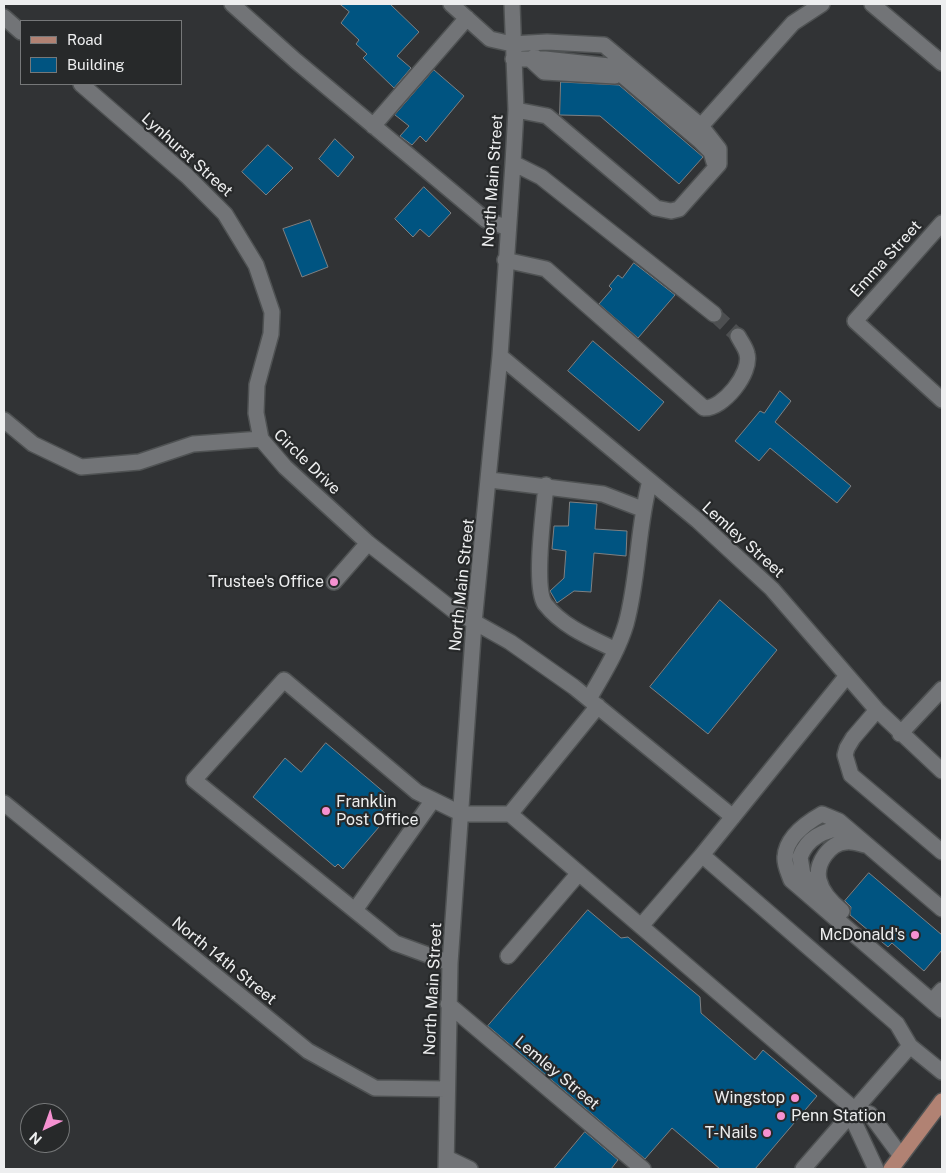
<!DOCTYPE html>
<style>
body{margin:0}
#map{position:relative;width:946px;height:1173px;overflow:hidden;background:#313335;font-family:"Public Sans",sans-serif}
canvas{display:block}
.frame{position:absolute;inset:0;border:5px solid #edeeef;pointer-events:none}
.legend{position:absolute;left:20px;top:20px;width:162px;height:65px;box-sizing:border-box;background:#27292a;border:1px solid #767879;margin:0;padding:6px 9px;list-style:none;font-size:15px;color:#edeeef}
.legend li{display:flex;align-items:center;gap:10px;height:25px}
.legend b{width:25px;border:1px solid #767879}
.north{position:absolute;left:20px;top:1103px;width:50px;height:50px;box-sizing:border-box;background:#27292a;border:1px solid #767879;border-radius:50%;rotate:222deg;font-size:14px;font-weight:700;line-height:20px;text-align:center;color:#edeeef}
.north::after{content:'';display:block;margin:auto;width:18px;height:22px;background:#f591d1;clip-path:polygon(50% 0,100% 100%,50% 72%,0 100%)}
</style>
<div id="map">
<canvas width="946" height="1173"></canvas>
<div class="frame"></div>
<ul class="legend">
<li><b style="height:6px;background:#b18273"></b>Road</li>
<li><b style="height:14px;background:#005481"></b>Building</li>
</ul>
<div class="north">N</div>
</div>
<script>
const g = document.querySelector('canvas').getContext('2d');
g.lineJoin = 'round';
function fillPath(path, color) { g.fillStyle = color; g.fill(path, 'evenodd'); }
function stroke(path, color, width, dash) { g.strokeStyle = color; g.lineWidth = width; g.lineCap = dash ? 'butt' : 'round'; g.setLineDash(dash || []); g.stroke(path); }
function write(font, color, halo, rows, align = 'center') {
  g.font = font + ' "Public Sans",sans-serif'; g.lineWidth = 4.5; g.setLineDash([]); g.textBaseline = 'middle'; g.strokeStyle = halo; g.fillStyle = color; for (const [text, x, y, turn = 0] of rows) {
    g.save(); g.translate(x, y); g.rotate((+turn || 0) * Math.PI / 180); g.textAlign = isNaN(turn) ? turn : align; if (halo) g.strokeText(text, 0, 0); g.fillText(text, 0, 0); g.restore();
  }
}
const building = new Path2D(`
 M 340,4 L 390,4 L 419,32 L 397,56 L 411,68 L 394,88 L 363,58 L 367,54 L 356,44 L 359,40 L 341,23 L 349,12 Z
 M 434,70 L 464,96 L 426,142 L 420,136 L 412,145 L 400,136 L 409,126 L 395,115 Z
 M 561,82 L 619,85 L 703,157 L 679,184 L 600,116 L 560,115 Z
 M 335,139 L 354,157 L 338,177 L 319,159 Z
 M 268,145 L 293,168 L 266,195 L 242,172 Z
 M 424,187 L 451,213 L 429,237 L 420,229 L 413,237 L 395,219 Z
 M 310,220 L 328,267 L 302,277 L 283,229 Z
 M 634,263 L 675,295 L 638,338 L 599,304 L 612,289 L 609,286 L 618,275 L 622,278 Z
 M 593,341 L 664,402 L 639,431 L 568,371 Z
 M 780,391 L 791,401 L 775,422 L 851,486 L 837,503 L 770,448 L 759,461 L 735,441 L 760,411 L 764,413 Z
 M 570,502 L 597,504 L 595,529 L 627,531 L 626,556 L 594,553 L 591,592 L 574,591 L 557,603 L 550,591 L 564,578 L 566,551 L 552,549 L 554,526 L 568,526 Z
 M 720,600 L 777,650 L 708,734 L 650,687 Z
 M 326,743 L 392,799 L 373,822 L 379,827 L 343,869 L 338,864 L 335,867 L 253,797 L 285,758 L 301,772 Z
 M 869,873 L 942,935 L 942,950 L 924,971 L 892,943 L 888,947 L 850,915 L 851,907 L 845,901 Z
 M 588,910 L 621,938 L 628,937 L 700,997 L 701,1013 L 755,1060 L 763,1050 L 817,1096 L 755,1169 L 720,1169 L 672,1128 L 645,1159 L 488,1026 Z
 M 585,1132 L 618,1160 L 611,1169 L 554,1169 Z`);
fillPath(building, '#005481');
stroke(building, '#7e8082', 1);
stroke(new Path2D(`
 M 714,314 L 738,336`), '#4d4f51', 15, [15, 8]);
const minor = new Path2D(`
 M 232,4 L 296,61 L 486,220 L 508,228
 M 451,4 L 490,39 L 512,44 L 547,42 L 604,45 L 701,126
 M 872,4 L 942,63
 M 4,17 L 21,32
 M 535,57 L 530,59 L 544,72 L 615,76
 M 513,59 L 545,59 L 609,66 L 616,70 L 699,140 L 711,152 L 714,162
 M 81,84 L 187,176 L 225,214 L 256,265 L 272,312 L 271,334 L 257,385 L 256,413 L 261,439 L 285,467 L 368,543 L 453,610 L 510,642 L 574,687 L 733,817
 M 516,110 L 547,116 L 656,208 L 671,211 L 679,209 L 719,164 L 719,149 L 701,126 L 793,23 L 822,4
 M 373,126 L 467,18
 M 513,163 L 541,177 L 714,314
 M 942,223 L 855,321 L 942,400
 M 505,260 L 546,269 L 704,408 C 723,409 752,373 747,354 C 746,348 741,342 738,336
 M 500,356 L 697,520 L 772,589 L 877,710 L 942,771
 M 4,420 L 33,444 L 81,467 L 139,462 L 193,444 L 261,439
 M 490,480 L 603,494 L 642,509
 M 546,485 C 544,509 533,587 545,604 C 563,627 591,638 616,650
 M 334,582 L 368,543
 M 846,677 L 702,855 L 897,1024 L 910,1046
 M 589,699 C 603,674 618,651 626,624 C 639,577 637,528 650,481
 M 877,710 L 853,738 L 847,748 L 845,755 L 851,775 L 942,852
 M 900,734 L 942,689
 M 4,803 L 308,1051 L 375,1088 L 446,1089
 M 510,814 L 598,706
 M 822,895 L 803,875 L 800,857 C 808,836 826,829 847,828
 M 942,909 L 839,821 L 822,814 C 806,823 786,837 785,857 C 784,864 789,874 791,880 L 942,1010
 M 355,910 L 433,800
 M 842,911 C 832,903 822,893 819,880 C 815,863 830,843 846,842 C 853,841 860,844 866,845
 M 641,926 L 702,855
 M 508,956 L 579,873
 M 450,963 L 395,943 L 194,780 L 284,680 L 417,792 L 462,814 L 510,814 L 854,1109 L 870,1114 L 901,1156
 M 932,1001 L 942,990
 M 448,1004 L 643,1169
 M 854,1109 L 855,1124 L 876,1169
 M 447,1158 L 470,1169
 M 446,1169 L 450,963 L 474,623 L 500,356 L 513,163 L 516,110 L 512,4
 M 803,1169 L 910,1046 L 942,1072`);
const major = new Path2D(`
 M 891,1169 L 942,1101`);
stroke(minor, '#4f5253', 18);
stroke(major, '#4f5253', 18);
stroke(minor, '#727477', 15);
stroke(major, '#b18273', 15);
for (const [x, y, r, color] of [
 [334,582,5,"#f591d1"],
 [326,811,5,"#f591d1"],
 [915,935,5,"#f591d1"],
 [795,1098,5,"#f591d1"],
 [781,1116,5,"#f591d1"],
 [767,1133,5,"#f591d1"]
]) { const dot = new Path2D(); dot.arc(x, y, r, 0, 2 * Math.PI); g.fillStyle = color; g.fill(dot); stroke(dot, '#27292a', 2); }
write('16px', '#edeeef', '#27292a', [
 ["Lynhurst Street",187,155,42],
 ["North Main Street",493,181,-86],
 ["Emma Street",886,259,-48],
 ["Circle Drive",307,462,44],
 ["Lemley Street",743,540,42],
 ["North Main Street",462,585,-84],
 ["North 14th Street",224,961,39],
 ["North Main Street",433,989,-87],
 ["Lemley Street",557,1073,40]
]);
write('16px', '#edeeef', '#27292a', [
 ["Trustee's Office",324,582],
 ["Franklin",336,802,"left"],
 ["Post Office",336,820,"left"],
 ["McDonald's",905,935],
 ["Wingstop",785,1098],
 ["Penn Station",791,1116,"left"],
 ["T-Nails",757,1133]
], 'right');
</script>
